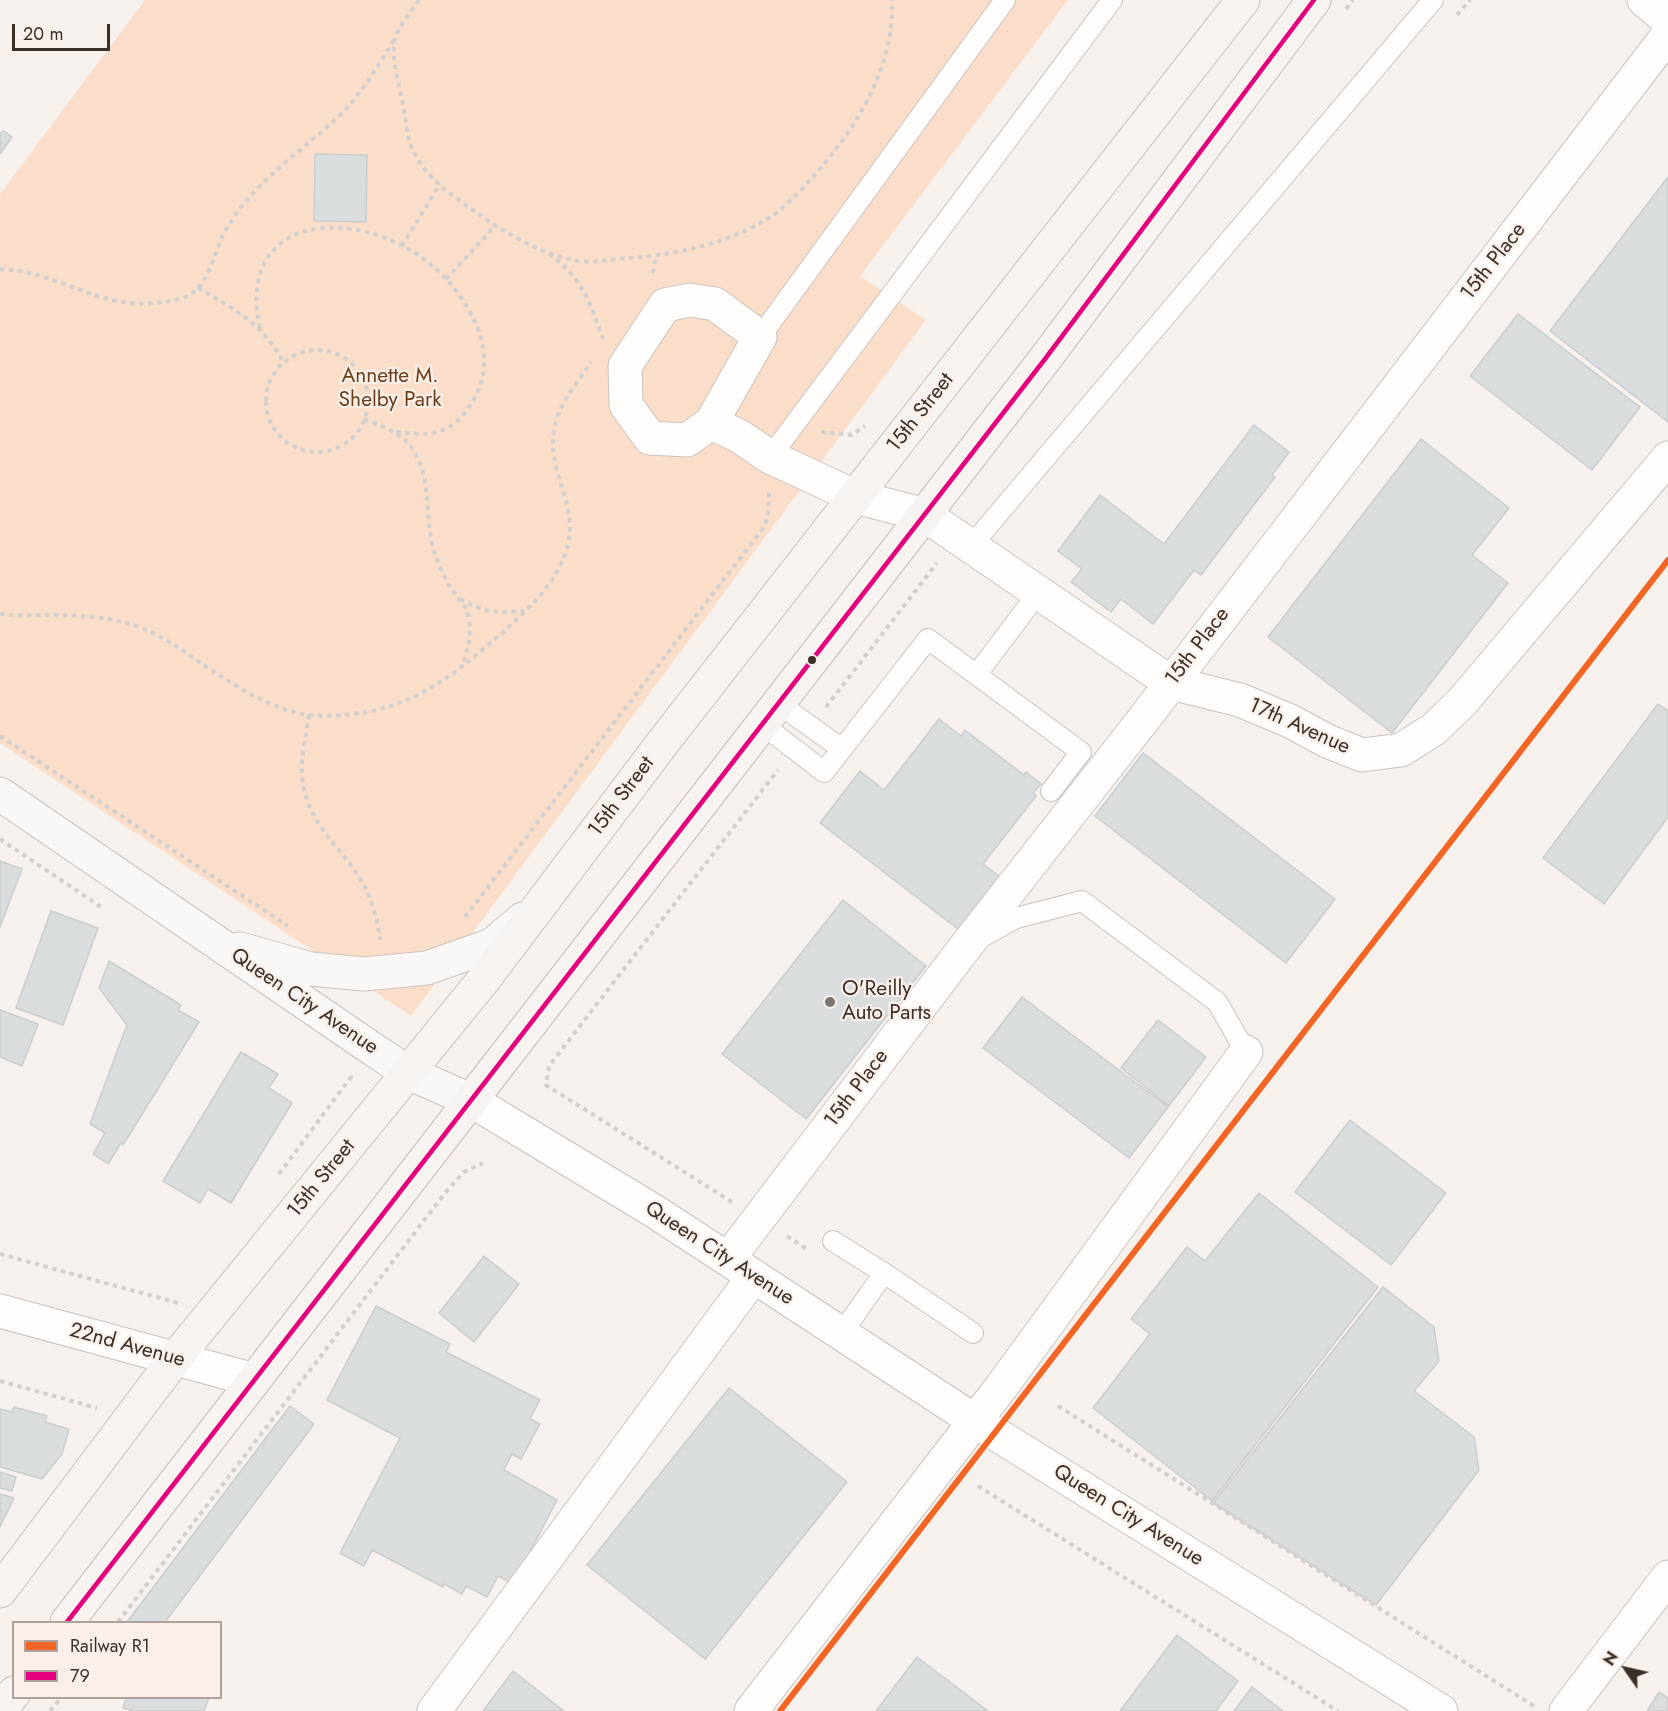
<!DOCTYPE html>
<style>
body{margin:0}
#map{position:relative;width:1668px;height:1711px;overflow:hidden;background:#f7f1ed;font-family:Jost,sans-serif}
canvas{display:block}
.legend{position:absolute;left:12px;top:1621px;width:210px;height:78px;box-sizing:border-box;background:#fbf0e9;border:2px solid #aea39c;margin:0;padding:8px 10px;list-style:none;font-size:18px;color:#3a3029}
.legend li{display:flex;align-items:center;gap:12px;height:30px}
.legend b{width:30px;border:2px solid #aea39c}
.north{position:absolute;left:1596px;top:1639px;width:60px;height:60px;-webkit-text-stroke:4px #fbf0e9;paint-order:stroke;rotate:304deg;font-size:16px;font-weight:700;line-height:24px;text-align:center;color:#3a3029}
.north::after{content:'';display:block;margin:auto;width:21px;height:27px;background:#3a3029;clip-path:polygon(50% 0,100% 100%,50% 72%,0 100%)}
.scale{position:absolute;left:12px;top:24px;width:98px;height:27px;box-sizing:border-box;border:3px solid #3a3029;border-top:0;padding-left:8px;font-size:18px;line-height:21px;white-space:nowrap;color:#3a3029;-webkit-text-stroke:4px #fbf0e9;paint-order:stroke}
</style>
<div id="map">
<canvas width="1668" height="1711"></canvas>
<ul class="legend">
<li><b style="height:8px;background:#f26522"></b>Railway R1</li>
<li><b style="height:8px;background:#e5007d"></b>79</li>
</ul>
<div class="north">N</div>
<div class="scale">20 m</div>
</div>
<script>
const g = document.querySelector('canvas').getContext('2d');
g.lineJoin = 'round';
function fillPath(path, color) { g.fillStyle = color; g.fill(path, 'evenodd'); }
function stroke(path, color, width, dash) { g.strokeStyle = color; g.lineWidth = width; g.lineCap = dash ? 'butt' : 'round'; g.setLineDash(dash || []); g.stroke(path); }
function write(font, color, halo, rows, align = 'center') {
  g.font = font + ' Jost,sans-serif'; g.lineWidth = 4.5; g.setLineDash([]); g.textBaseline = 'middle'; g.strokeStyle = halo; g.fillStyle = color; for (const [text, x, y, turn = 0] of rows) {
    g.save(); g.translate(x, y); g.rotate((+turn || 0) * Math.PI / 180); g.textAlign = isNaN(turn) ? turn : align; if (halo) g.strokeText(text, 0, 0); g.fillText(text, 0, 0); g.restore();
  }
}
fillPath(new Path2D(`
 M 145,0 L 1068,0 L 860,276 L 926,320 L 411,1016 L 0,743 L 0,194 Z`), '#fbdeca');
const building = new Path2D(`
 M 4,131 L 12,137 L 0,154 L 0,133 Z
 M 315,154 L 367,155 L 366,222 L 314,221 Z
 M 1668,177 L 1668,422 L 1550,331 Z
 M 1518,314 L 1640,407 L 1592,470 L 1470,376 Z
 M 1254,425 L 1289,452 L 1272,475 L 1275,477 L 1201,575 L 1194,570 L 1153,624 L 1121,599 L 1111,612 L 1071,582 L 1082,569 L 1058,551 L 1100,495 L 1164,544 Z
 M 1421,439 L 1509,508 L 1472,555 L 1508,583 L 1392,733 L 1268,637 Z
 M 1658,704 L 1668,711 L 1668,817 L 1604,904 L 1543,858 Z
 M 939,719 L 961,736 L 965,730 L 1024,775 L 1026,772 L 1041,784 L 1033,793 L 1036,796 L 983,864 L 1008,883 L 967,936 L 820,823 L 860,771 L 884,790 Z
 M 1143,753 L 1335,899 L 1286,963 L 1095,816 Z
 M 0,861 L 22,869 L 0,927 Z
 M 843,900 L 926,966 L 806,1119 L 722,1054 Z
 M 51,911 L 98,928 L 63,1025 L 16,1008 Z
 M 109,961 L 181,1005 L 178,1010 L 199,1022 L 123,1145 L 121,1143 L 108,1164 L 93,1154 L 105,1133 L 90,1124 L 127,1025 L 99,988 Z
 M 1022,997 L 1168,1107 L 1129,1158 L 983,1048 Z
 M 0,1010 L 38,1024 L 22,1066 L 0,1057 Z
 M 1158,1020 L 1206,1057 L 1169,1106 L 1121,1068 Z
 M 241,1052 L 278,1074 L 269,1088 L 292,1103 L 231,1203 L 208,1189 L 200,1203 L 163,1181 Z
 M 1350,1120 L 1446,1193 L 1391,1265 L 1295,1192 Z
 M 1259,1193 L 1378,1287 L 1212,1501 L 1093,1408 L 1150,1334 L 1131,1319 L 1187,1247 L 1205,1261 Z
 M 484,1256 L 519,1284 L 474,1342 L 439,1313 Z
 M 1383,1287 L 1434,1327 L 1439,1361 L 1414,1391 L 1474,1437 L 1479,1470 L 1376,1605 L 1213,1503 Z
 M 376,1306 L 450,1344 L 446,1352 L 540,1400 L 530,1419 L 540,1424 L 521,1459 L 512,1454 L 504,1470 L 557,1500 L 513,1584 L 498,1576 L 487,1597 L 466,1586 L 462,1594 L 444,1584 L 443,1587 L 372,1550 L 364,1566 L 340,1553 L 400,1438 L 327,1400 Z
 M 729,1388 L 847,1482 L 705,1659 L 587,1565 Z
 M 290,1406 L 314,1424 L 165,1622 L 127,1622 Z
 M 14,1407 L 47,1416 L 45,1422 L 69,1429 L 62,1454 L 42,1479 L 0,1467 L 0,1409 L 12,1412 Z
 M 0,1472 L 16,1477 L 12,1491 L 0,1488 Z
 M 0,1494 L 14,1498 L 0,1527 Z
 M 1177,1635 L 1238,1681 L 1216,1711 L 1120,1711 Z
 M 917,1657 L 988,1711 L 876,1711 Z
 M 513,1671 L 564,1711 L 483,1711 Z
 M 1252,1687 L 1283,1711 L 1234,1711 Z
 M 1659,1692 L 1668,1698 L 1668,1711 L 1647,1711 Z
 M 126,1698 L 209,1698 L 204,1711 L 134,1711 L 123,1708 Z`);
fillPath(building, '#d9dddd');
stroke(building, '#cacdce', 1.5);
const lane = new Path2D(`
 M 760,337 L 1005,0
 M 770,457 L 1112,0
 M 971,546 L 1433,0
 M 977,674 L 1038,593
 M 779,704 L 842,749
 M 763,725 L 824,772 L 928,639 L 1081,752 L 1051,791
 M 982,937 L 1016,918 L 1082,901 L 1217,1002 L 1246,1052
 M 833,1241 L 884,1273 L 842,1333
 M 884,1273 L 973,1333`);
const street = new Path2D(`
 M 1644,0 L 1668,20
 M 690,300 L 715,304 L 760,337 L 711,423 L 687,440 L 650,438 L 626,405 L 625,366 L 665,305 Z
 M 711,423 L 739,436 L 770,457 L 856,497 L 925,515 L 1171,683 L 1240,700 L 1290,721 L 1327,741 L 1362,755 L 1401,750 L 1434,729 L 1462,702 L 1668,458
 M 472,1101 L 654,1211 L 975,1421 L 1441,1711
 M 728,1259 L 966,946 L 1143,720 L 1668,35
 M 0,1311 L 254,1380
 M 434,1711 L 754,1276
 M 751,1711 L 1002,1386 L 1246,1052
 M 1566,1711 L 1668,1577`);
const secondary = new Path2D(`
 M 0,794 L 371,1048 L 409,1073 L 472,1101
 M 240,949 L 311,969 L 363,974 L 406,970 L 427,968 L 492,945 L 523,919`);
const primary = new Path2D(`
 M 0,1591 L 174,1360 L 485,978 L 664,741 L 1243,0
 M 67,1622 L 1045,359 L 1314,0
 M 0,1710 L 14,1693`);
stroke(lane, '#cac3be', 22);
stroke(street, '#cac3be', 35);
stroke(secondary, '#cac3be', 35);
stroke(primary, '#c8beb8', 35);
stroke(new Path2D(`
 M 419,0 C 411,11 399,26 395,39 C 390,58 401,91 404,110 C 406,122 407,135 411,146 C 423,177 454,197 480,215 C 507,234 541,254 574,260 C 590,264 611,259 628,258 C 674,255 726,244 766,220 C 784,209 799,192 813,177 C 856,128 895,67 892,0
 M 1346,9 L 1353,0
 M 1457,15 L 1470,0
 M 402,246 L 440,184
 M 549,254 C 581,276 591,304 603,339
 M 0,269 C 54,270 99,309 153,303 C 168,302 185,300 196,290 C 209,277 215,254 222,237 C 227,227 234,216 242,206 C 269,172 306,147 338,117 C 361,95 377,67 394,40
 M 653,273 L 656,256
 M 446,279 L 496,225
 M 198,288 C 236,310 261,322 284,363
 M 260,328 C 238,231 323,208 397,243 C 432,259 459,288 475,322 C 487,348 488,376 473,401 C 452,436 430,437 392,431
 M266 401a51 51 0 1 1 102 0a51 51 0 1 1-102 0Z
 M 364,419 C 381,426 400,432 411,447 C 434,479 423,519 435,554 C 439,565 444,577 450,587 C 457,598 467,605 469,618 C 472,636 467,651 462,668
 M 821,432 L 852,435 L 865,426
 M 460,599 C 484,613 497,613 524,611
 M 0,614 C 12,616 24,615 36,615 C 71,615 106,615 139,627 C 161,635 179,648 198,661 C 229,682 261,704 298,713 C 312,717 329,716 343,715 C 413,710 454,675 504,631 C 524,613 548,591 560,566 C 588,510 546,480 554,430 C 558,405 577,383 591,362
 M 826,707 L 937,563
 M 309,715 C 306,737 299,761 303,784 C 310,828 346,851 365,887 C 373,903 378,922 380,940
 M 0,736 L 288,926
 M 0,839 L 101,907
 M 465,917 L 761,531 L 768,518 L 769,493
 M 279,1174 L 351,1077 L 348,1075
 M 732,1202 L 546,1085 L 549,1066 L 778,770
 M 787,1236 L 808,1250
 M 0,1254 L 178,1303
 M 0,1381 L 97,1408
 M 1058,1406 L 1534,1706
 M 978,1486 L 1338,1711
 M 118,1622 L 445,1193 L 464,1172 L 483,1163
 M 50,1711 L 61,1698`), '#d3cfcd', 4, [4.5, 4.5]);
stroke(lane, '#fefdfc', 20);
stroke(street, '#fefdfc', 33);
stroke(secondary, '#faf8f6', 33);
stroke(primary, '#f7f3f0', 33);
stroke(new Path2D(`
 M 67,1622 L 1045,359 L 1314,0`), '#e5007d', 4.5);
stroke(new Path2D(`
 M 780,1711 L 1668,560`), '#f26522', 6);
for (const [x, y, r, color] of [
 [812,660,5,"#3a3029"],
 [830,1002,6,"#7c746e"]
]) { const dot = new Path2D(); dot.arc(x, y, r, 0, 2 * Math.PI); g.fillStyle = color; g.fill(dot); stroke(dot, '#fbf0e9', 2); }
write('21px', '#3a3029', '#fbf0e9', [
 ["15th Place",1494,262,-52],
 ["15th Street",921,413,-52],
 ["15th Place",1198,647,-53],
 ["17th Avenue",1299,727,24],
 ["15th Street",622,797,-53],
 ["Queen City Avenue",304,1002,34],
 ["15th Place",857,1089,-53],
 ["15th Street",322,1179,-51],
 ["Queen City Avenue",719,1254,33],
 ["22nd Avenue",127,1346,15],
 ["Queen City Avenue",1128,1516,32]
]);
write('21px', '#6c3e1a', '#fbf0e9', [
 ["Annette M.",390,377],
 ["Shelby Park",390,401]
]);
write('21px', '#3a3029', '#fbf0e9', [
 ["O'Reilly",842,990],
 ["Auto Parts",842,1014]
], 'left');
</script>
